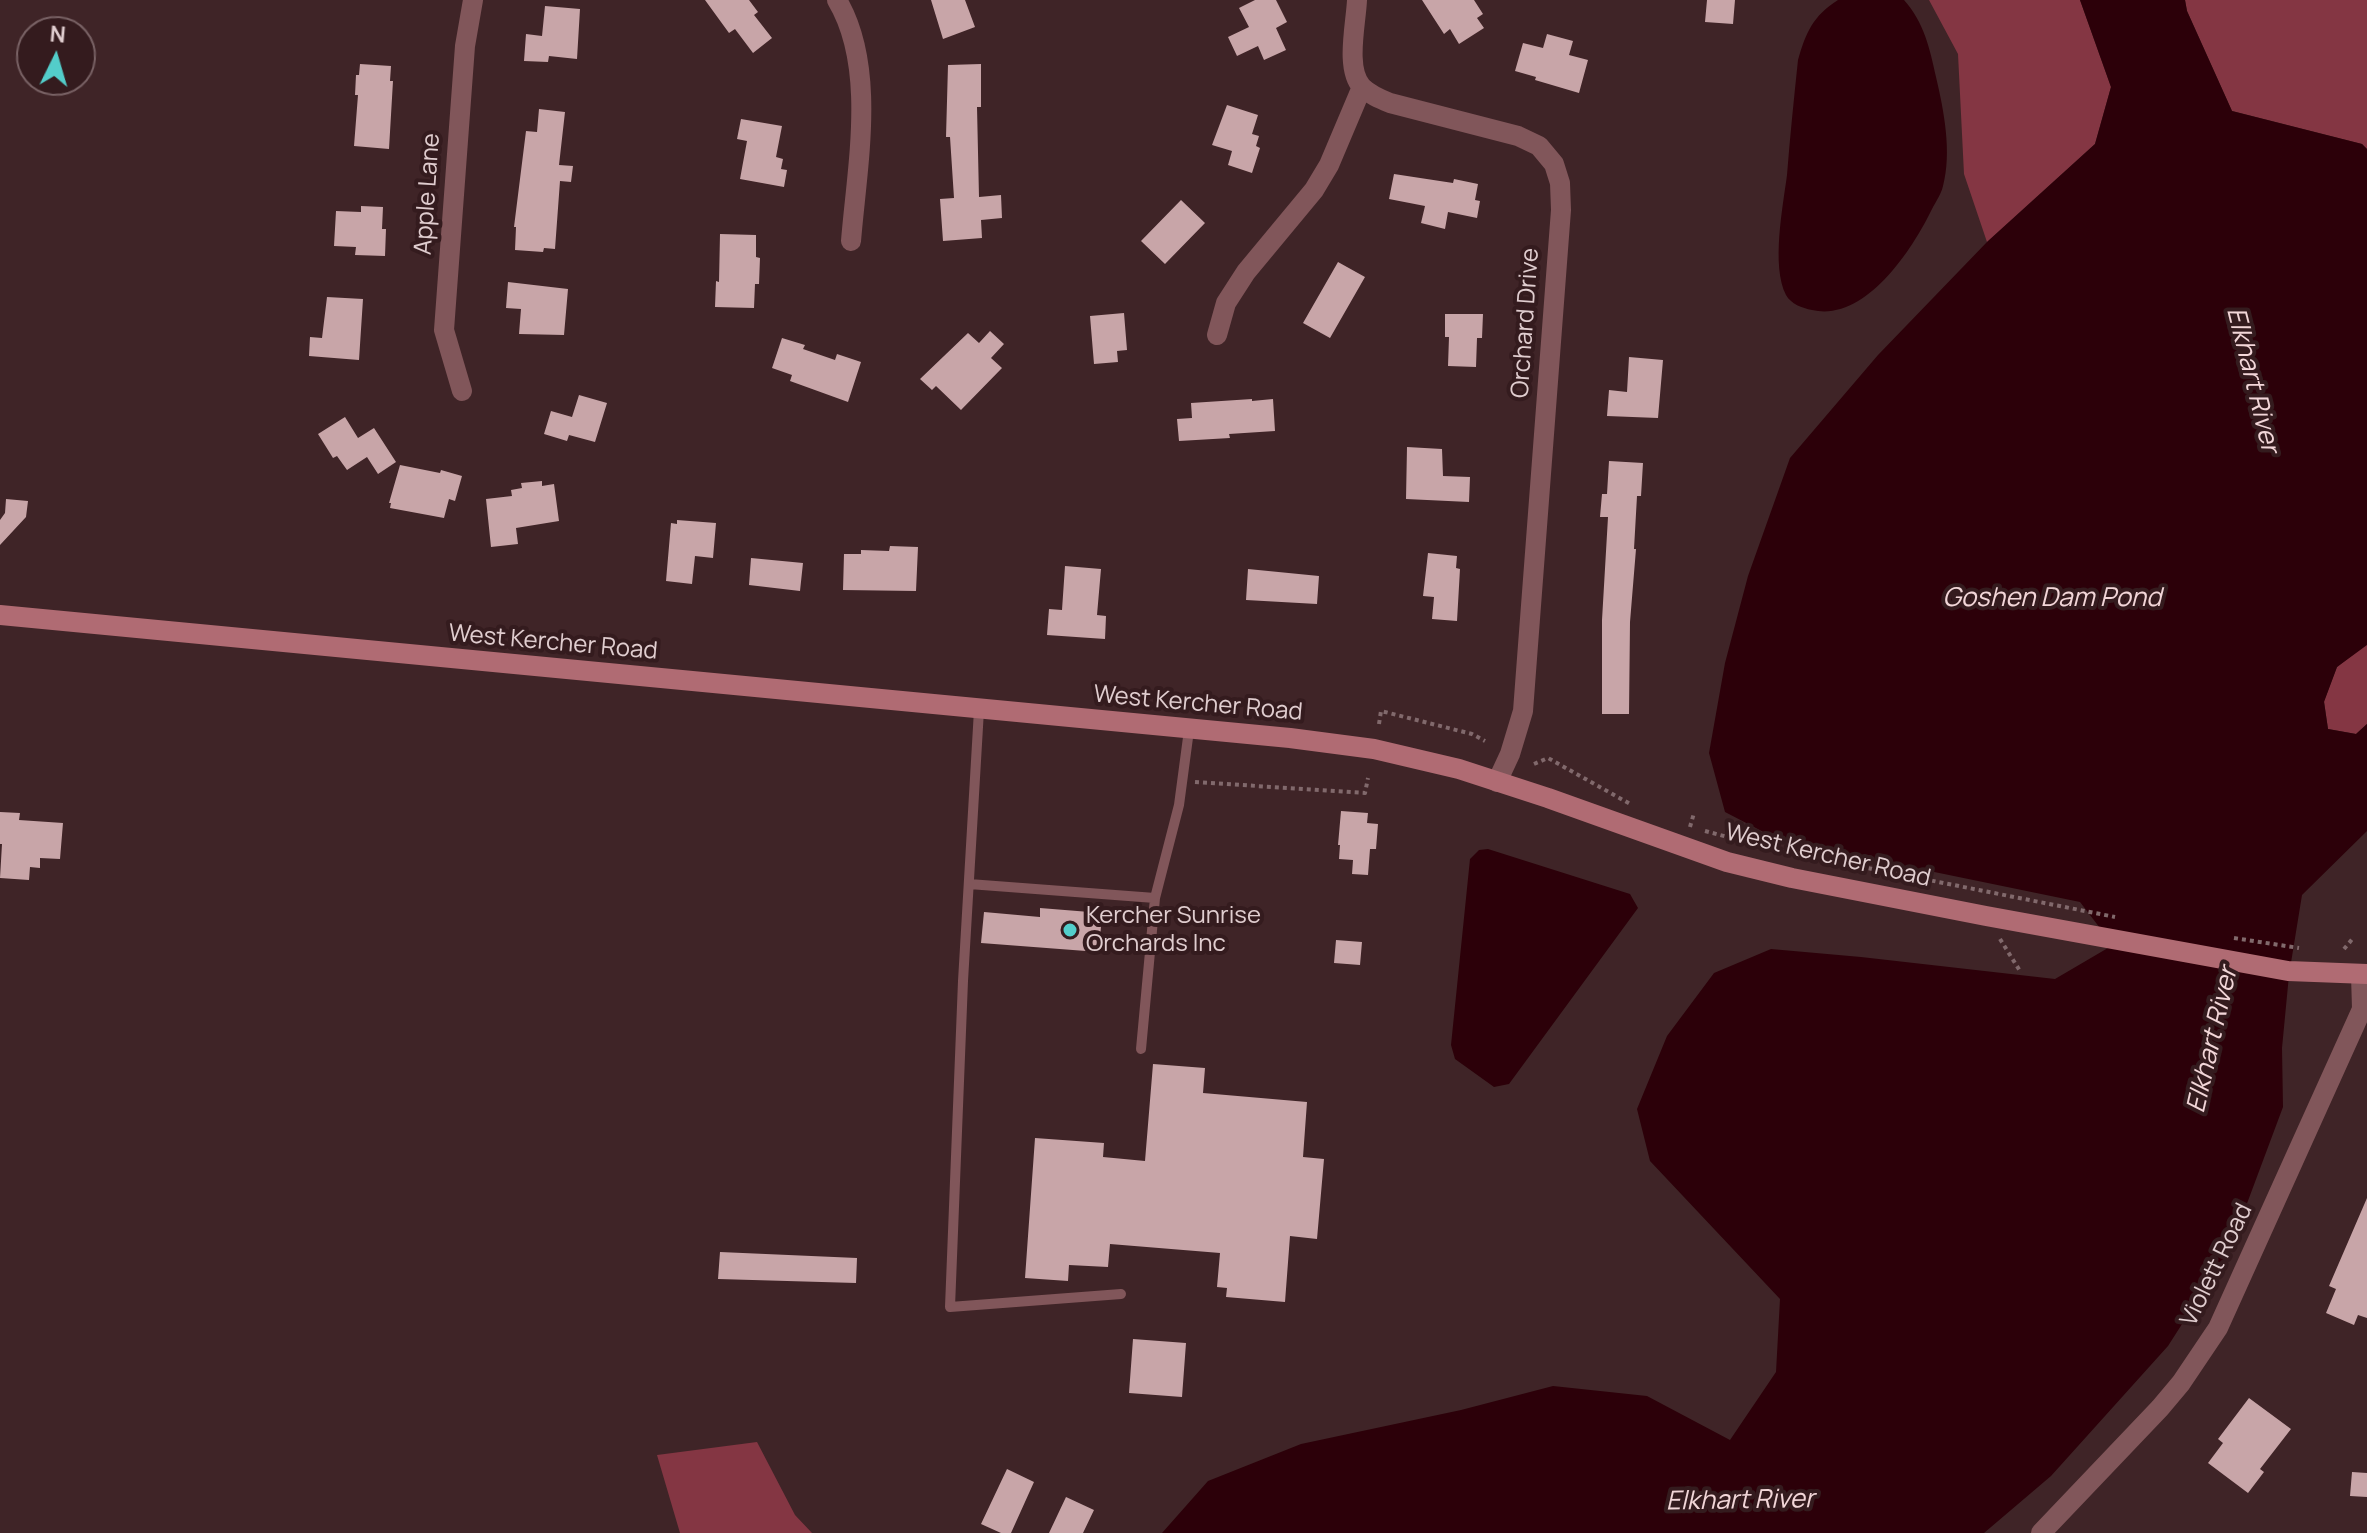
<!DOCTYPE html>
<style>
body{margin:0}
#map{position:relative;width:2367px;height:1533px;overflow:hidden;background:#3f2427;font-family:Manrope,sans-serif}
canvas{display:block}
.north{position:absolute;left:16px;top:16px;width:80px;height:80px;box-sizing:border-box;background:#341b1e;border:2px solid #796265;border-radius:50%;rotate:5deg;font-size:22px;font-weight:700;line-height:32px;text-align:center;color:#e0cdcf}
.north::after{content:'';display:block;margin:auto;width:28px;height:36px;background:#53cdca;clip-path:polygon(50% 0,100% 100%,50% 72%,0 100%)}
</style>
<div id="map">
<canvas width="2367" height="1533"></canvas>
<div class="north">N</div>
</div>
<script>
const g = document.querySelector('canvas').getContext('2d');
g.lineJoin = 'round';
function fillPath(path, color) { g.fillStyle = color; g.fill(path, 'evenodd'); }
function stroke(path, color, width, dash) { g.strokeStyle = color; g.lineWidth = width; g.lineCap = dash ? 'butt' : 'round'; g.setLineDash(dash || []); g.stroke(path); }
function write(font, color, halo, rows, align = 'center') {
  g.font = font + ' Manrope,sans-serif'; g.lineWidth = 8; g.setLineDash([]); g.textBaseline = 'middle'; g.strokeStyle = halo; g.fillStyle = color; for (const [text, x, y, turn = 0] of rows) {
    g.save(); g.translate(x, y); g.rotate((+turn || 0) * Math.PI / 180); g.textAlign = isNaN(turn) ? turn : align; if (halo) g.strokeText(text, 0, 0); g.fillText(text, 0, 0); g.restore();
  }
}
fillPath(new Path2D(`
 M 1929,0 L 2080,0 L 2111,87 L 2095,144 L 1987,242 L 1964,174 L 1958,54 Z
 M 2185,0 L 2367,0 L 2367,149 L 2362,144 L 2232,111 L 2187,11 Z
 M 2365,645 L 2367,645 L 2367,724 L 2356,734 L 2328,729 L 2324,701 L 2337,667 Z
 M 757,1442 L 795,1515 L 812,1533 L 680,1533 L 657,1455 Z`), '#843643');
fillPath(new Path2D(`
 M 1838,0 L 1904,0 C 1924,22 1930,49 1936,77 C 1944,111 1952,152 1943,186 C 1941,195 1934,204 1930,213 C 1910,253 1864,322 1812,310 C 1802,308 1791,304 1786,295 C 1771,266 1783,206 1787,175 C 1790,136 1794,98 1798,60 C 1806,32 1813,16 1838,0 Z
 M 2080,0 L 2185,0 L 2187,11 L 2232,111 L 2362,144 L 2367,149 L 2367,645 L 2337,667 L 2324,702 L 2328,729 L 2356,734 L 2367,724 L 2367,831 L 2302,895 L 2289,975 L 2282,1048 L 2283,1107 L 2230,1249 L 2168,1346 L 2051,1476 L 1984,1533 L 1162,1533 L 1208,1481 L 1301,1444 L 1461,1410 L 1553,1386 L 1647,1396 L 1730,1440 L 1776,1372 L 1780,1299 L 1650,1161 L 1637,1109 L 1667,1036 L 1714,973 L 1771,949 L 1861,957 L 2055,979 L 2113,945 L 2080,902 L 1779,840 L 1725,812 L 1709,753 L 1725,663 L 1748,576 L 1790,458 L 1878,355 L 1987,242 L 2095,144 L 2111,87 Z
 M 1488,849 L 1630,894 L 1638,908 L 1509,1084 L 1494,1087 L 1455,1059 L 1451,1045 L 1470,859 L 1479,850 Z`), '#2c0009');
fillPath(new Path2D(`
 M 705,0 L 749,0 L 758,12 L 754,15 L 772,38 L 753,53 L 735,29 L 729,33 Z
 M 931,0 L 965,0 L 975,27 L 943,39 Z
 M 1255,0 L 1276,0 L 1287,22 L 1276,28 L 1286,50 L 1264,60 L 1258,46 L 1237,56 L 1228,37 L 1249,27 L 1239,8 Z
 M 1422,0 L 1474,0 L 1483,14 L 1477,18 L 1484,28 L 1459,44 L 1450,29 L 1444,34 Z
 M 1707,0 L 1735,0 L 1733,24 L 1705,22 Z
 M 545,6 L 580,9 L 577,59 L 549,56 L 548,62 L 524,61 L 526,34 L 542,36 Z
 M 1547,34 L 1573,41 L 1569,55 L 1588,60 L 1579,93 L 1535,80 L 1536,77 L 1515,71 L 1523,43 L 1543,48 Z
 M 360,64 L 391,66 L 390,81 L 393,81 L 389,149 L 354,146 L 358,95 L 355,95 L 356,75 L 359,75 Z
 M 981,64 L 981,107 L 977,107 L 979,197 L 1001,195 L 1002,218 L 981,220 L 982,238 L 943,241 L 940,199 L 954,198 L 950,137 L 946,137 L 948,65 Z
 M 1227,105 L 1258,115 L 1252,134 L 1259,136 L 1256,146 L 1260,148 L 1252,173 L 1228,165 L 1232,151 L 1212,145 Z
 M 539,109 L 565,112 L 559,165 L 573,166 L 571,182 L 560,181 L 555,249 L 544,248 L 543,252 L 515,250 L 516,227 L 514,227 L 526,131 L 537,132 Z
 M 741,119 L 782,126 L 776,157 L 783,159 L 781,169 L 787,170 L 784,187 L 740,179 L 747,141 L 737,139 Z
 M 1394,174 L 1453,183 L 1454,179 L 1478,184 L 1475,200 L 1480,201 L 1477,218 L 1448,212 L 1445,229 L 1421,223 L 1425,206 L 1389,199 Z
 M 1181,200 L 1205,223 L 1165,264 L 1141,241 Z
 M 361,206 L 383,207 L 382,229 L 386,229 L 385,256 L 355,255 L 356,247 L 334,246 L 336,211 L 361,212 Z
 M 720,234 L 756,235 L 756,257 L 760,258 L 759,284 L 755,284 L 754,308 L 715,307 L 716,281 L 719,282 Z
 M 1338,262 L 1365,277 L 1330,338 L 1303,323 Z
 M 508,282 L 568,289 L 564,335 L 519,334 L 521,309 L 506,308 Z
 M 327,297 L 363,299 L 359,360 L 309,356 L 310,337 L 322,338 Z
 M 1124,313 L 1127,350 L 1117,351 L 1118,362 L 1094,364 L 1090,316 Z
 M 1445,314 L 1483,314 L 1482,338 L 1477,338 L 1476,367 L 1448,366 L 1449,337 L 1445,337 Z
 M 990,331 L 1004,344 L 991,358 L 1002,368 L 961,410 L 936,386 L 932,390 L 920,379 L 968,333 L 979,343 Z
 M 782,338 L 805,345 L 803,349 L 835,360 L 837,354 L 861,362 L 848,402 L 790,381 L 792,375 L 772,368 Z
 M 1629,357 L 1663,360 L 1658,418 L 1607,416 L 1609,390 L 1627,392 Z
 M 579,395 L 607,403 L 595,442 L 569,435 L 567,441 L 544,434 L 551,411 L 572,417 Z
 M 1252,399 L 1252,401 L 1273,399 L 1275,431 L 1229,434 L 1230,438 L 1179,441 L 1177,419 L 1192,418 L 1191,403 Z
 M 345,417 L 358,438 L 374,428 L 396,462 L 378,474 L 367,457 L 347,470 L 337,456 L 333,458 L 318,434 Z
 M 1407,447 L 1442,449 L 1443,476 L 1470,477 L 1469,502 L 1406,499 Z
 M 1609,461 L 1643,463 L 1641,496 L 1637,496 L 1634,549 L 1636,549 L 1630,622 L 1629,714 L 1602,714 L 1602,620 L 1608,517 L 1600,517 L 1602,494 L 1607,494 Z
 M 400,465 L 440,473 L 441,470 L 462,476 L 455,501 L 449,499 L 444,518 L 390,508 L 391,503 L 389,503 Z
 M 542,481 L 542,486 L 554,484 L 559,521 L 516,528 L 518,544 L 491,547 L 486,499 L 512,496 L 511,490 L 522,488 L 521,483 Z
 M 6,499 L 28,501 L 26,517 L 0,545 L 0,520 L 5,513 Z
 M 677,520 L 716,523 L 713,558 L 695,556 L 692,584 L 666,581 L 671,523 L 677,524 Z
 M 890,546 L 918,547 L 916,591 L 843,590 L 844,554 L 861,554 L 861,550 L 889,551 Z
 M 1428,553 L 1457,556 L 1456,568 L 1460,569 L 1457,621 L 1432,619 L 1434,597 L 1423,596 Z
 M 751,558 L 803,563 L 800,591 L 749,585 Z
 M 1065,566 L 1101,569 L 1097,615 L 1106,616 L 1105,639 L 1047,635 L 1049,609 L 1062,610 Z
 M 1248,569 L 1319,576 L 1317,604 L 1246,600 Z
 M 1341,811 L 1368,813 L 1367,823 L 1378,824 L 1376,849 L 1370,849 L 1368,875 L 1352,874 L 1353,860 L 1339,859 L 1340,845 L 1338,845 Z
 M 0,812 L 20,813 L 19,820 L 63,823 L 60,859 L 40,858 L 40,868 L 30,867 L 29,880 L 0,878 L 2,844 L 0,844 Z
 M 1040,908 L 1102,913 L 1099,952 L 981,943 L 984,912 L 1040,917 Z
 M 1336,940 L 1362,942 L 1360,965 L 1334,963 Z
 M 1153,1064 L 1205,1068 L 1203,1093 L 1307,1102 L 1303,1157 L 1324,1159 L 1317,1239 L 1290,1236 L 1285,1302 L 1226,1297 L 1227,1288 L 1217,1287 L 1220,1253 L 1110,1244 L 1108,1267 L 1069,1265 L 1068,1281 L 1025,1278 L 1035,1138 L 1104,1143 L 1103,1157 L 1145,1161 Z
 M 2367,1198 L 2367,1318 L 2358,1315 L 2354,1325 L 2326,1313 L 2336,1289 L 2329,1286 Z
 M 720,1252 L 857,1258 L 856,1283 L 718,1279 Z
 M 1133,1339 L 1186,1343 L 1182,1397 L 1129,1393 Z
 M 2249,1398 L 2291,1429 L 2260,1469 L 2264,1472 L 2248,1493 L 2208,1463 L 2223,1443 L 2218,1439 Z
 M 1007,1469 L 1034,1482 L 1011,1533 L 1001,1533 L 981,1524 Z
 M 2352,1472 L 2367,1473 L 2367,1497 L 2350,1496 Z
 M 1066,1497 L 1094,1510 L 1083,1533 L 1049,1533 Z`), '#c8a5a8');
stroke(new Path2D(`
 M 1379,724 L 1381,711 L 1472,734 L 1485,741
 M 1534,764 L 1548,758 L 1632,805
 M 1195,782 L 1365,793 L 1368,778
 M 1690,827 L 1694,813
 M 1705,831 L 1777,850 L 2115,917
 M 2234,938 L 2299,948
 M 2000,939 L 2020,971
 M 2344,949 L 2354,937`), '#81696c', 4, [4, 4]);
stroke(new Path2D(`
 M 979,710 L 963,981 L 950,1307 L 1121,1294
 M 969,884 L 1155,898
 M 1141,1049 L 1155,898 L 1179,805 L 1189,730`), '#81565a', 10);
stroke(new Path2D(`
 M 837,0 C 877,67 857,166 851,241
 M 1357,0 C 1356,24 1345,69 1362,87 C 1370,95 1380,99 1390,103 L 1518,136 L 1539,146 L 1554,164 L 1560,183 L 1561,210 L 1523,711 L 1510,754 L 1497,782
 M 1217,335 L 1226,303 L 1246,272 L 1314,190 L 1329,165 L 1362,87
 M 462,391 L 444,330 L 465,46 L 473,0
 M 2041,1533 L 2160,1408 L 2181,1383 L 2218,1328 L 2362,1009 L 2361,975`), '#81565a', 20);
stroke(new Path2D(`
 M 0,615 L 1290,738 L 1374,749 L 1459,769 L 1548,798 L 1727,862 L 1792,878 L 1986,916 L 2288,971 L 2367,974`), '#b06b73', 20);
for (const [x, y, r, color] of [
 [1070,930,8,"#53cdca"]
]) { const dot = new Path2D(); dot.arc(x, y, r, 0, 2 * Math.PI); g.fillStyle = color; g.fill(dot); stroke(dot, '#341b1e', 3); }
write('24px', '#e0cdcf', '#341b1e', [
 ["Apple Lane",428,194,-86],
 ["Orchard Drive",1526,323,-86],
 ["West Kercher Road",553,643,5],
 ["West Kercher Road",1198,704,5],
 ["West Kercher Road",1828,856,13],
 ["Violett Road",2217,1265,-64]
]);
write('24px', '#e0cdcf', '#341b1e', [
 ["Kercher Sunrise",1086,916],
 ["Orchards Inc",1086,944]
], 'left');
write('italic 26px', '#f2d6d8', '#341b1e', [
 ["Elkhart River",2252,380,76],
 ["Goshen Dam Pond",2052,599],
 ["Elkhart River",2213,1040,-77],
 ["Elkhart River",1740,1501,-1]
]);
</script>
